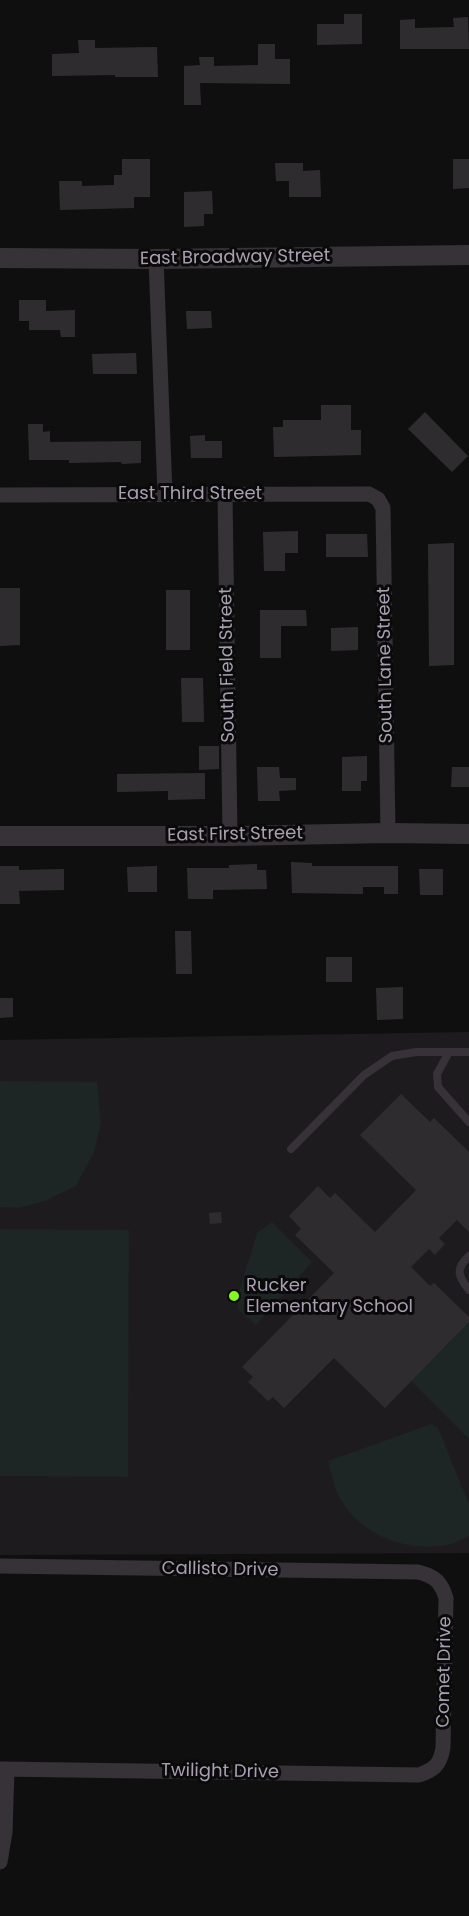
<!DOCTYPE html>
<style>
body{margin:0}
canvas{display:block;background:#100f10}
</style>
<canvas width="469" height="1916"></canvas>
<script>
const g = document.querySelector('canvas').getContext('2d');
g.lineJoin = 'round';
function fillPath(path, color) { g.fillStyle = color; g.fill(path, 'evenodd'); }
function stroke(path, color, width, dash) { g.strokeStyle = color; g.lineWidth = width; g.lineCap = dash ? 'butt' : 'round'; g.setLineDash(dash || []); g.stroke(path); }
function write(font, color, halo, rows, align = 'center') {
  g.font = font + ' Poppins,sans-serif'; g.lineWidth = 6; g.setLineDash([]); g.textBaseline = 'middle'; g.strokeStyle = halo; g.fillStyle = color; for (const [text, x, y, turn = 0] of rows) {
    g.save(); g.translate(x, y); g.rotate((+turn || 0) * Math.PI / 180); g.textAlign = isNaN(turn) ? turn : align; if (halo) g.strokeText(text, 0, 0); g.fillText(text, 0, 0); g.restore();
  }
}
fillPath(new Path2D(`
 M 469,1032 L 469,1553 L 0,1555 L 0,1040 Z`), '#1d1b1d');
fillPath(new Path2D(`
 M 0,1081 L 97,1082 L 101,1123 L 94,1152 L 76,1186 L 45,1201 L 18,1208 L 0,1207 Z
 M 272,1222 L 312,1262 L 256,1325 L 238,1309 L 239,1292 L 257,1233 Z
 M 0,1229 L 129,1230 L 128,1477 L 0,1476 Z
 M 468,1323 L 469,1324 L 469,1439 L 411,1381 Z
 M 431,1424 L 438,1428 L 469,1504 L 469,1536 C 462,1539 455,1544 447,1545 C 404,1553 357,1534 337,1493 C 333,1483 331,1471 328,1461 Z`), '#1d2525');
fillPath(new Path2D(`
 M 344,14 L 362,14 L 362,44 L 317,45 L 317,24 L 344,24 Z
 M 468,17 L 469,49 L 400,49 L 400,20 L 415,19 L 415,28 L 454,27 L 453,18 Z
 M 78,40 L 95,40 L 95,48 L 157,47 L 158,77 L 115,77 L 115,75 L 52,76 L 52,54 L 79,53 Z
 M 258,44 L 275,44 L 275,59 L 290,59 L 290,84 L 200,83 L 201,105 L 184,105 L 184,66 L 200,65 L 199,57 L 214,57 L 214,66 L 258,65 Z
 M 122,159 L 150,159 L 150,197 L 134,197 L 134,208 L 60,210 L 59,181 L 82,181 L 82,186 L 114,185 L 114,175 L 122,175 Z
 M 453,159 L 469,159 L 469,188 L 453,189 Z
 M 275,163 L 303,163 L 303,171 L 320,170 L 321,197 L 289,197 L 289,181 L 276,181 Z
 M 212,191 L 213,214 L 204,214 L 204,226 L 184,227 L 184,192 Z
 M 19,300 L 46,300 L 46,311 L 75,310 L 75,337 L 61,337 L 60,330 L 29,330 L 29,321 L 19,321 Z
 M 186,311 L 211,311 L 212,328 L 187,329 Z
 M 136,353 L 137,374 L 93,374 L 92,354 Z
 M 321,405 L 351,405 L 351,430 L 361,430 L 361,455 L 274,457 L 273,427 L 283,427 L 283,420 L 321,420 Z
 M 425,412 L 468,456 L 452,472 L 408,429 Z
 M 28,424 L 43,424 L 43,432 L 50,431 L 50,442 L 141,441 L 141,463 L 122,464 L 121,462 L 69,463 L 69,460 L 29,460 Z
 M 205,435 L 205,441 L 222,441 L 222,458 L 191,458 L 190,436 Z
 M 298,531 L 298,553 L 285,553 L 285,571 L 264,571 L 263,532 Z
 M 326,534 L 367,534 L 368,557 L 326,557 Z
 M 454,543 L 454,665 L 429,666 L 428,544 Z
 M 0,588 L 20,588 L 20,645 L 0,646 Z
 M 166,590 L 190,590 L 190,650 L 166,650 Z
 M 260,610 L 306,610 L 307,626 L 281,626 L 281,658 L 260,658 Z
 M 358,627 L 358,650 L 331,651 L 331,628 Z
 M 181,678 L 203,678 L 204,722 L 182,722 Z
 M 199,746 L 219,746 L 219,769 L 199,770 Z
 M 367,756 L 367,781 L 361,781 L 361,791 L 342,791 L 342,757 Z
 M 257,767 L 279,767 L 280,778 L 296,778 L 296,790 L 279,791 L 280,801 L 258,801 Z
 M 452,767 L 469,767 L 469,787 L 451,787 Z
 M 205,773 L 205,799 L 168,800 L 168,791 L 117,792 L 117,774 Z
 M 291,862 L 312,863 L 312,866 L 398,866 L 398,894 L 384,894 L 384,887 L 363,887 L 363,894 L 292,893 Z
 M 257,864 L 257,870 L 266,870 L 267,889 L 213,890 L 213,899 L 188,899 L 187,868 L 229,868 L 229,865 Z
 M 0,866 L 19,866 L 19,870 L 64,869 L 64,890 L 19,891 L 20,904 L 0,904 Z
 M 157,866 L 157,892 L 128,892 L 127,867 Z
 M 419,869 L 443,869 L 443,895 L 420,895 Z
 M 175,931 L 191,931 L 192,974 L 176,974 Z
 M 326,957 L 352,957 L 352,982 L 326,982 Z
 M 403,987 L 403,1019 L 377,1020 L 376,988 Z
 M 0,998 L 13,998 L 13,1017 L 0,1018 Z
 M 401,1094 L 430,1122 L 434,1118 L 469,1152 L 469,1232 L 457,1220 L 439,1238 L 445,1244 L 435,1255 L 429,1249 L 411,1267 L 430,1286 L 434,1283 L 469,1317 L 469,1322 L 385,1408 L 334,1358 L 284,1408 L 273,1397 L 268,1401 L 248,1382 L 253,1377 L 242,1367 L 334,1273 L 295,1235 L 301,1229 L 289,1216 L 318,1186 L 330,1198 L 335,1193 L 375,1232 L 416,1190 L 360,1135 Z
 M 221,1212 L 222,1223 L 210,1224 L 209,1213 Z`), '#2f2c2f');
stroke(new Path2D(`
 M 449,1052 L 437,1074 L 438,1087 L 469,1122
 M 291,1149 L 364,1075 L 392,1056 L 416,1052 L 469,1052
 M 469,1256 C 455,1269 458,1276 469,1290`), '#363238', 8);
stroke(new Path2D(`
 M 156,259 L 165,494
 M 0,495 L 369,494 L 378,499 L 383,508 L 388,833
 M 225,495 L 230,836
 M 0,1566 L 418,1572 C 435,1576 441,1582 446,1598 L 443,1748 C 440,1765 434,1770 419,1775 L 0,1769
 M 0,1862 L 5,1832 L 7,1769`), '#363238', 15);
stroke(new Path2D(`
 M 0,258 L 156,259 L 469,255
 M 0,836 L 230,836 L 388,833 L 469,834`), '#363238', 20);
for (const [x, y, r, color] of [
 [234,1296,6,"#83f91e"]
]) { const dot = new Path2D(); dot.arc(x, y, r, 0, 2 * Math.PI); g.fillStyle = color; g.fill(dot); stroke(dot, '#0b0a0b', 2); }
write('18px', '#aa9fb2', '#0b0a0b', [
 ["East Broadway Street",235,258,-1],
 ["East Third Street",190,494],
 ["South Field Street",228,665,-91],
 ["South Lane Street",386,665,-91],
 ["East First Street",235,835,-1],
 ["Callisto Drive",220,1570,1],
 ["Comet Drive",445,1672,-89],
 ["Twilight Drive",220,1772,1]
]);
write('18px', '#aa9fb2', '#0b0a0b', [
 ["Rucker",246,1286],
 ["Elementary School",246,1307]
], 'left');
</script>
